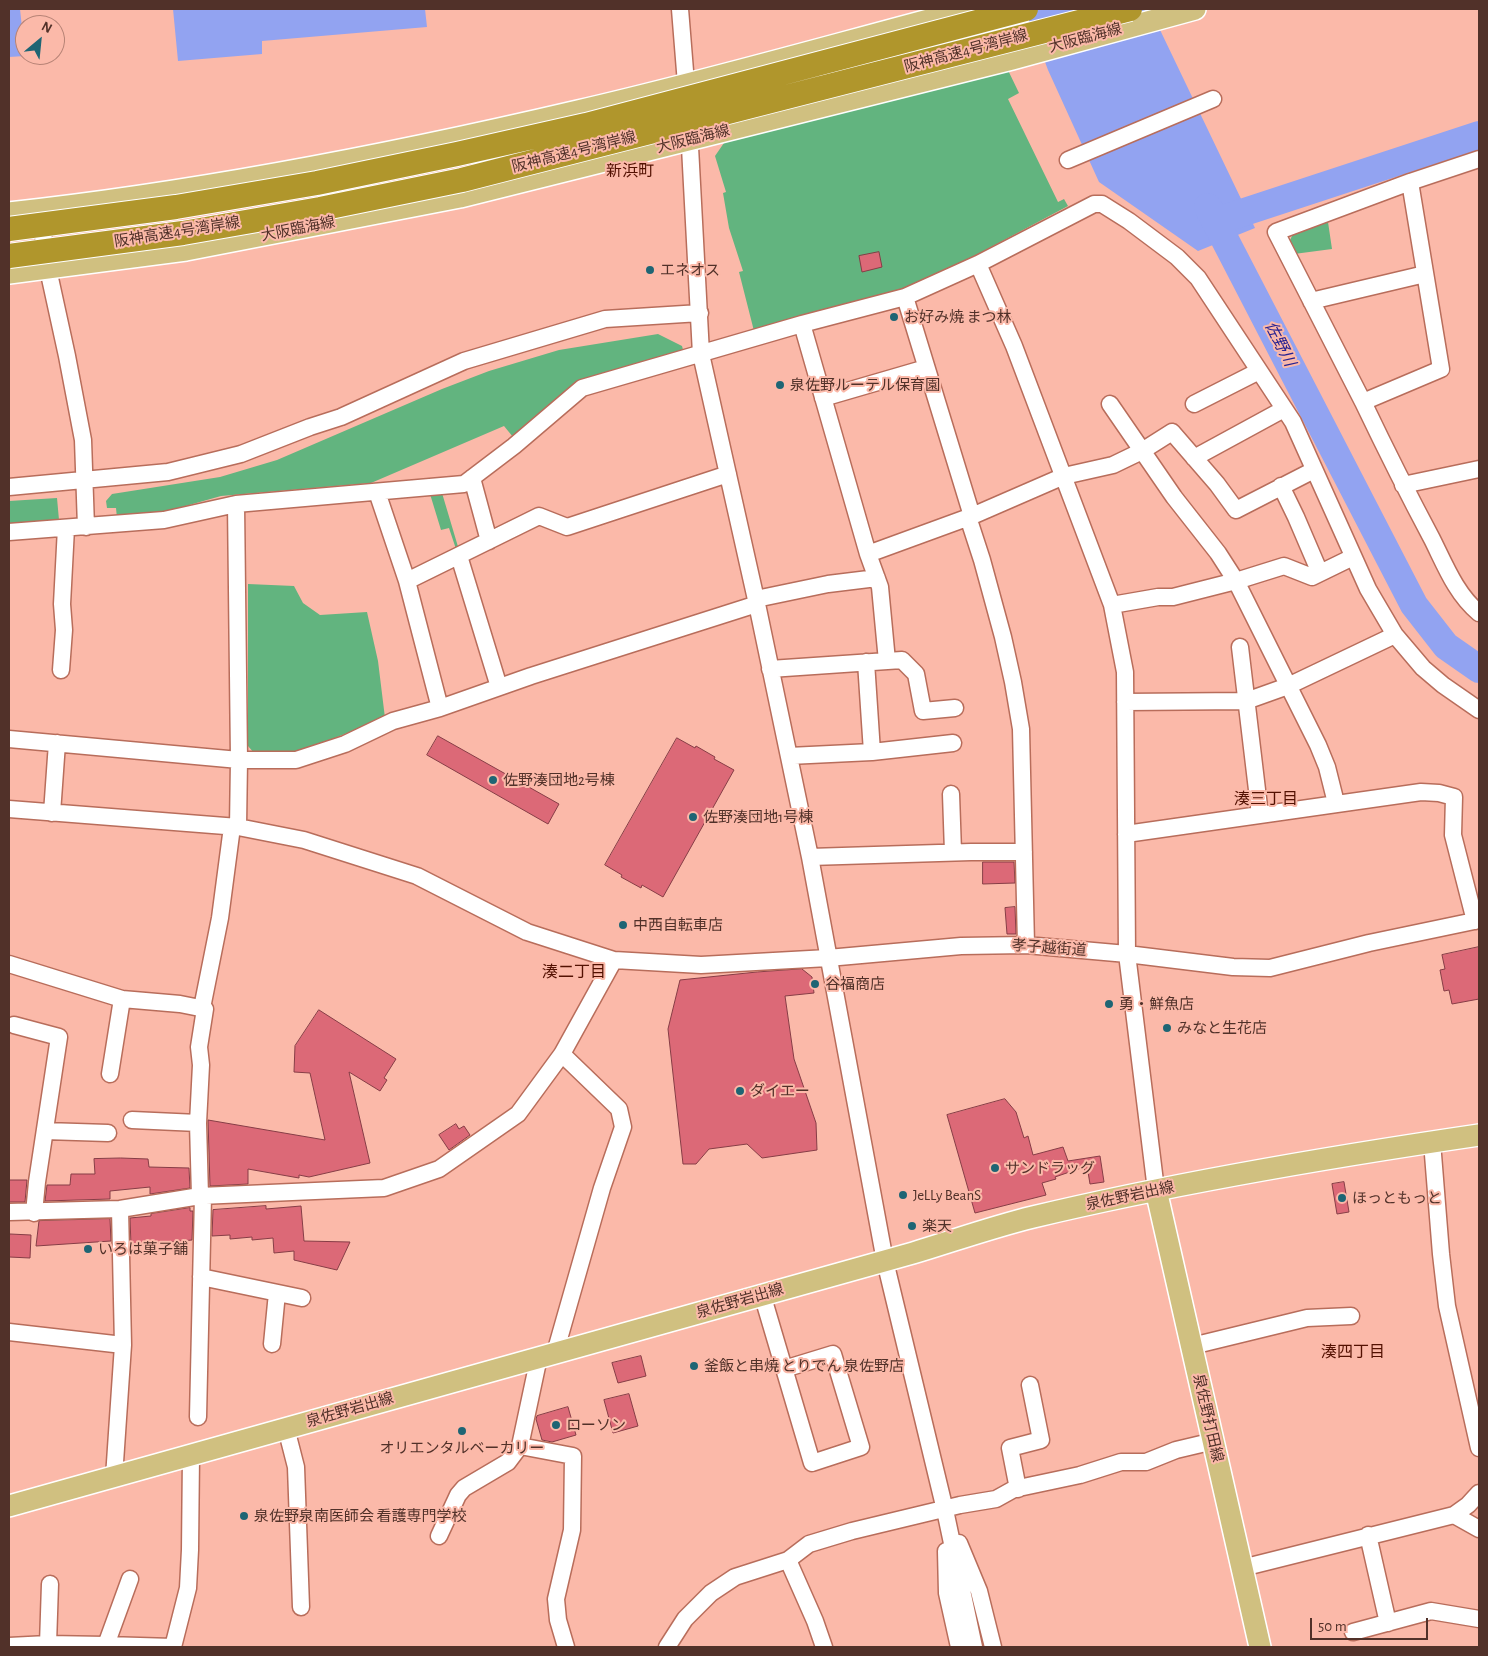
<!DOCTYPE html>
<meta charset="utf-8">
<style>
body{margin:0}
#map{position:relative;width:1488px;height:1656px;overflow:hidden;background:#fbb9a9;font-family:"Alegreya Sans",sans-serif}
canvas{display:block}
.frame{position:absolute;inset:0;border:10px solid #513129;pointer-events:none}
.north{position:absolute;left:15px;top:15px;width:50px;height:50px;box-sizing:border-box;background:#fbb9a9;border:1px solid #b78376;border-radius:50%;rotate:28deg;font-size:14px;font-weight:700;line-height:20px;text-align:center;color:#513129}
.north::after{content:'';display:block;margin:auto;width:18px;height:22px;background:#1e6574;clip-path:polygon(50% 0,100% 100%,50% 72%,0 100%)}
.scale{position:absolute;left:1310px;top:1618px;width:118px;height:22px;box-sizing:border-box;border:2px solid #513129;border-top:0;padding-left:6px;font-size:15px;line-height:18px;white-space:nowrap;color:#513129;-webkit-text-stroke:4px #fbb9a9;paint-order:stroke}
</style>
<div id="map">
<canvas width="1488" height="1656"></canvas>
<div class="frame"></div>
<div class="north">N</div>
<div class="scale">50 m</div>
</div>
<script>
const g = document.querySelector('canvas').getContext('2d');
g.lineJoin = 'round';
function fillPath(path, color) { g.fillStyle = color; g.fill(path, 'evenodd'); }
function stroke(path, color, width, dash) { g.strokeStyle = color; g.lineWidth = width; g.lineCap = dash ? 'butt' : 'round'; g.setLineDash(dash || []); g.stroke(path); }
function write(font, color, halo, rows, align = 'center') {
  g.font = font + ' "Alegreya Sans","Noto Sans JP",sans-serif'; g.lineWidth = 4; g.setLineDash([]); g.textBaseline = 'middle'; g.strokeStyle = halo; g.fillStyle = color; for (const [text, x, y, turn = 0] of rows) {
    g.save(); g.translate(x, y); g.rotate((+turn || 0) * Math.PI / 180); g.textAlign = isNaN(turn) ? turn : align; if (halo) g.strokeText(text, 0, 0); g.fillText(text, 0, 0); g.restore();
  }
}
fillPath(new Path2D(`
 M 1006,66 L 1019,93 L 1008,99 L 1058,202 L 1064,199 L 1068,206 L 916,287 L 754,331 L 739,272 L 743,271 L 729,228 L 723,193 L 726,192 L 715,156 L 726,140 Z
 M 1328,222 L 1332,249 L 1294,254 L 1288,244 L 1293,234 L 1316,225 Z
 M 658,334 L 682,346 L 684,353 L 582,384 L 513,437 L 504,426 L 371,483 L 221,496 L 168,511 L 117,518 L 116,508 L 107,508 L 106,501 L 112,494 L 220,477 L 277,460 L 442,389 L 489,371 L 559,350 Z
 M 442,493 L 459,550 L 457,552 L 449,528 L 441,530 L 430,494 Z
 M 57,498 L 59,520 L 9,524 L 9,501 Z
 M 248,584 L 294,586 L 303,603 L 320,615 L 367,612 L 378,661 L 385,718 L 302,751 L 254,753 L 248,746 Z`), '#62b47f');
fillPath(new Path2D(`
 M 9,9 L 20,9 L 25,56 L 9,57 Z
 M 173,9 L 425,9 L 427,27 L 262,41 L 262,54 L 178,61 Z
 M 998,9 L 1150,9 L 1255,228 L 1198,251 L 1099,182 L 1048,70 L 1032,27 Z`), '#92a3f1');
stroke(new Path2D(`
 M 1208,207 L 1414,605 L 1446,646 L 1479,669
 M 1217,221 L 1479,135`), '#92a3f1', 28);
const building = new Path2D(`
 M 879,252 L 882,267 L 862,272 L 859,256 Z
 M 438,736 L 559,804 L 548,824 L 427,755 Z
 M 677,738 L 695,748 L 696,746 L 715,757 L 714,759 L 734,770 L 663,897 L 642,885 L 641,888 L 621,877 L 622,875 L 605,865 Z
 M 983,862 L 1014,862 L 1015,883 L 983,884 Z
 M 1015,907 L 1016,934 L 1007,934 L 1005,908 Z
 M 1479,947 L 1479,999 L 1452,1004 L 1449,990 L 1444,991 L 1440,970 L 1445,969 L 1442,955 Z
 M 802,969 L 812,977 L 814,993 L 785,996 L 794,1059 L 816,1123 L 817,1150 L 762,1158 L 747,1144 L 709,1149 L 696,1164 L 683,1164 L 668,1029 L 680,980 L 757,972 Z
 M 319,1010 L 396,1059 L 384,1078 L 387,1080 L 380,1091 L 349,1072 L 370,1163 L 309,1177 L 299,1175 L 299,1178 L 248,1169 L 248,1184 L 210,1186 L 208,1120 L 325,1140 L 310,1073 L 294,1072 L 295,1046 Z
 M 1005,1099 L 1016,1112 L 1024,1138 L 1028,1136 L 1033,1155 L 1063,1147 L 1068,1161 L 1100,1156 L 1104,1182 L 1090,1184 L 1088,1172 L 1085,1173 L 1084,1167 L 1055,1177 L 1056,1179 L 1042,1183 L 1046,1195 L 975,1213 L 947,1115 Z
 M 456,1124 L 459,1129 L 464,1126 L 470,1135 L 449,1150 L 439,1135 Z
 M 121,1158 L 148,1159 L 149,1167 L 189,1168 L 190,1188 L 150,1194 L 150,1187 L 110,1191 L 110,1199 L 45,1201 L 47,1185 L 70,1185 L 71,1174 L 95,1174 L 94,1159 Z
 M 9,1180 L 27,1180 L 25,1202 L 9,1202 Z
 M 1344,1182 L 1349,1212 L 1337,1214 L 1332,1184 Z
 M 266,1206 L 266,1209 L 301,1206 L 304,1241 L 350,1242 L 337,1270 L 294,1260 L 294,1251 L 274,1253 L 273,1238 L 252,1240 L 252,1237 L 230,1239 L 230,1235 L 212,1236 L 213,1210 Z
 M 190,1208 L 190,1211 L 193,1211 L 192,1240 L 131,1246 L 130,1218 L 151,1216 L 151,1214 Z
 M 110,1219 L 111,1241 L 36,1246 L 39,1221 Z
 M 10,1234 L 31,1235 L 30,1258 L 9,1257 Z
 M 641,1356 L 646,1376 L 618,1383 L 612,1363 Z
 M 629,1394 L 638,1426 L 613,1433 L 604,1400 Z
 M 568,1407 L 576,1435 L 552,1442 L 542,1440 L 536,1419 L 537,1416 Z`);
fillPath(building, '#dc6977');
stroke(building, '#863d46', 1);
const minor = new Path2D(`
 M 680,9 L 687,96
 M 689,128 L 701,354 L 757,604 L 810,857 L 885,1261 L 945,1510 L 974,1647
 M 1068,160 L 1213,99
 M 1410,182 L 1441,369 L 1363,402 L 1276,232 L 1410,182 L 1479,159
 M 40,214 L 48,269 L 67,356 L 83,440 L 86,527
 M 978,264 L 1014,346 L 1112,605 L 1125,672 L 1127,954 L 1156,1190
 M 905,297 L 972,516
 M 1311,301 L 1425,274
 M 802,324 L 868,554 L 880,587 L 887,661
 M 823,398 L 926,368
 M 1363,402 C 1385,448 1408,494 1432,539 C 1445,565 1456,594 1479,613
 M 1110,404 L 1174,497 L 1218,553 L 1236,581 L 1318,745 L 1327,767 L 1336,803
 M 1194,404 L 1259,371
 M 1194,458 L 1284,409
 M 472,478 L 489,541
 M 1403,485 L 1479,469
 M 1281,486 L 1296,517 L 1320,573
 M 9,487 L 168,472 L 241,454 L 310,427 L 341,417 L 464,361 L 605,319 L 700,313
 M 377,492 L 407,581 L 440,708
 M 236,504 L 239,760 L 238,827
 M 968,517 L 982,560 L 1003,637 L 1013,682 L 1021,729 L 1026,945
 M 9,532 L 164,520 L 236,504 L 464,484 L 514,446 L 582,388 L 802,324 L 905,297 L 978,264 L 1094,204 L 1102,204 L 1129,221 L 1177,257 L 1198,278 L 1293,422 L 1368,589 L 1395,635 L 1423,668 L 1443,685 L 1479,710
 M 868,554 L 972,516 L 1064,476 L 1113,465 L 1142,451 L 1172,432 L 1217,484 L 1236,510 L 1314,470
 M 459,556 L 499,687
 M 407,581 L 539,516 L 567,527 L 728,474
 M 756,599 L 828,584 L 877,578
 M 1112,605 L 1158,597 L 1173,597 L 1236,581 L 1284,566 L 1312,577 L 1353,557
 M 1240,647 L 1260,815
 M 770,669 L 902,660 L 916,674 L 923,711 L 955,708
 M 61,670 L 64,630 L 62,604 L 66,528
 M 1125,702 L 1246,701 L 1288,686 L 1395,635
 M 9,739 L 239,760 L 296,760 L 345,744 L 393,721 L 440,708 L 531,676 L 757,604
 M 872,752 L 953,743
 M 789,756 L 872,752 L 866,662
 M 951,794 L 953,852
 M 9,809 L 238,827 L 304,840 L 417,876 L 527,932 L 614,960 L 701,965 L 828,958 L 961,946 L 1026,945 L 1127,954 L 1233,967 L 1270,968 L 1369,943 L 1479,920
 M 52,813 L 57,743
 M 1126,834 L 1421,792 L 1439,793 L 1454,797 L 1453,835 L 1475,921
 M 810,857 L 971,852 L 1024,852
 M 9,964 L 122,999 L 180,1004 L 205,1009 L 199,1047 L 201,1065 L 198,1123 L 200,1196
 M 202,1008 L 220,918 L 232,827
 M 14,1025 L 59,1037 L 37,1182 L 34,1213
 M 110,1074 L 122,999
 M 132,1120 L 198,1123
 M 45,1131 L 108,1133
 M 1432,1142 L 1441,1254 L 1447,1306 L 1479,1448
 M 9,1212 L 120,1209 L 200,1196 L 384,1188 L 439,1169 L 518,1114 L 562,1054 L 614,960
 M 201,1277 L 302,1298
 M 762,1294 L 812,1463 L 861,1447 L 833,1354 L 784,1369
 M 9,1332 L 123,1345
 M 272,1344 L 277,1293
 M 1192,1346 L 1307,1318 L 1351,1316
 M 555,1353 L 602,1188 L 623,1127 L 619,1109 L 562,1054
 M 198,1417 L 203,1196
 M 286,1428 L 296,1467 L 301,1607
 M 520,1446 L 573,1456 L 572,1530 L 556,1599 L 558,1620 L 566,1647
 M 114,1477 L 123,1345 L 120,1209
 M 1018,1489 L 1010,1448 L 1041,1440 L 1030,1385
 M 1454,1515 L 1479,1529
 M 1368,1535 L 1388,1623
 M 439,1536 L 458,1495 L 464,1488 L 508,1462 L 520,1446 L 539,1357
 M 959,1543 L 979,1591 L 993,1647
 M 946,1551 L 947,1593 L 959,1647
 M 788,1560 L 815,1621 L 824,1647
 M 1242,1568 L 1454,1515 L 1468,1505 L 1479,1493
 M 1353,1632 L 1431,1611 L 1479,1619
 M 48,1644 L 50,1584
 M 106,1645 L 173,1647 L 188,1588 L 190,1550 L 191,1456
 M 9,1646 L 48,1644 L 106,1645 L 130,1579
 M 667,1647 L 685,1619 L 711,1593 L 735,1577 L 788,1560 L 809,1544 L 852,1531 L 960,1505 L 996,1499 L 1014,1489 L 1080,1475 L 1121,1462 L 1146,1462 L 1176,1450 L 1214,1441`);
const major = new Path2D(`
 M 9,213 C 201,192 390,155 578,111 C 709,81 840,43 970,9
 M 9,273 L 186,250 L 460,197 L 1012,59 L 1195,9
 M 1156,1190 L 1260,1647
 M 9,1506 L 913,1253 C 953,1241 992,1227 1033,1217 C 1180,1182 1329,1157 1479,1135`);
stroke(minor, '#b86d5b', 19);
stroke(major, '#fff', 24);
stroke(minor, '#fff', 16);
stroke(major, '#d0c080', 21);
const highwayBridge = new Path2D(`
 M 9,229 L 176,207 L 317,183 L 457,154 L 586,125 L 1026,9
 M 9,256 L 183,233 L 320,209 L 462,180 L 1130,9`);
stroke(highwayBridge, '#fff', 26, []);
stroke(highwayBridge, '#b0962c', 24);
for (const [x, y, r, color] of [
 [650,270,5,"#1e6574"],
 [894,317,5,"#1e6574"],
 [780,385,5,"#1e6574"],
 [493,780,5,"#1e6574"],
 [693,817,5,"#1e6574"],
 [623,925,5,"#1e6574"],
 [815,984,5,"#1e6574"],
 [1109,1004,5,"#1e6574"],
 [1167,1028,5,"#1e6574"],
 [740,1091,5,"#1e6574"],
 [995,1168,5,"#1e6574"],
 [903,1195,5,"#1e6574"],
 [1342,1198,5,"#1e6574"],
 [912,1226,5,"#1e6574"],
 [88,1249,5,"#1e6574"],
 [694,1366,5,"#1e6574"],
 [556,1425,5,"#1e6574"],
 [462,1431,5,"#1e6574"],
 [244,1516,5,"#1e6574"]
]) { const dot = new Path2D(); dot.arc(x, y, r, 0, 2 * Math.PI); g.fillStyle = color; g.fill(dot); stroke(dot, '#fbb9a9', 2); }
write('15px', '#513129', '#fbb9a9', [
 ["大阪臨海線",1085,38,-15],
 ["阪神高速4号湾岸線",966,51,-15],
 ["大阪臨海線",693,139,-14],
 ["阪神高速4号湾岸線",574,152,-14],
 ["大阪臨海線",298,229,-11],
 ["阪神高速4号湾岸線",177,232,-9],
 ["孝子越街道",1049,948,4],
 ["泉佐野岩出線",1130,1196,-12],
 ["泉佐野岩出線",740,1301,-16],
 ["泉佐野岩出線",350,1410,-16],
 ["泉佐野打田線",1208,1418,77]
]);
write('15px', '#513129', '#fbb9a9', [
 ["エネオス",660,270],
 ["お好み焼 まつ林",904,317],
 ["泉佐野ルーテル保育園",790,385],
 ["佐野湊団地2号棟",503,780],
 ["佐野湊団地1号棟",703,817],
 ["中西自転車店",633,925],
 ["谷福商店",825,984],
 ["勇・鮮魚店",1119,1004],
 ["みなと生花店",1177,1028],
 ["ダイエー",750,1091],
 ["サンドラッグ",1005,1168],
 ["JeLLy BeanS",913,1195],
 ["ほっともっと",1352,1198],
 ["楽天",922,1226],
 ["いろは菓子舗",98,1249],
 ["釜飯と串焼 とりでん 泉佐野店",704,1366],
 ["ローソン",566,1425],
 ["オリエンタルベーカリー",462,1448,"center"],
 ["泉佐野泉南医師会 看護専門学校",254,1516]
], 'left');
write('16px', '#531102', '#fbb9a9', [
 ["新浜町",630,171],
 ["湊三丁目",1266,799],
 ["湊二丁目",574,972],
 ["湊四丁目",1353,1352]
]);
write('italic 16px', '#262191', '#fbb9a9', [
 ["佐野川",1280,344,63]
]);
</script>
